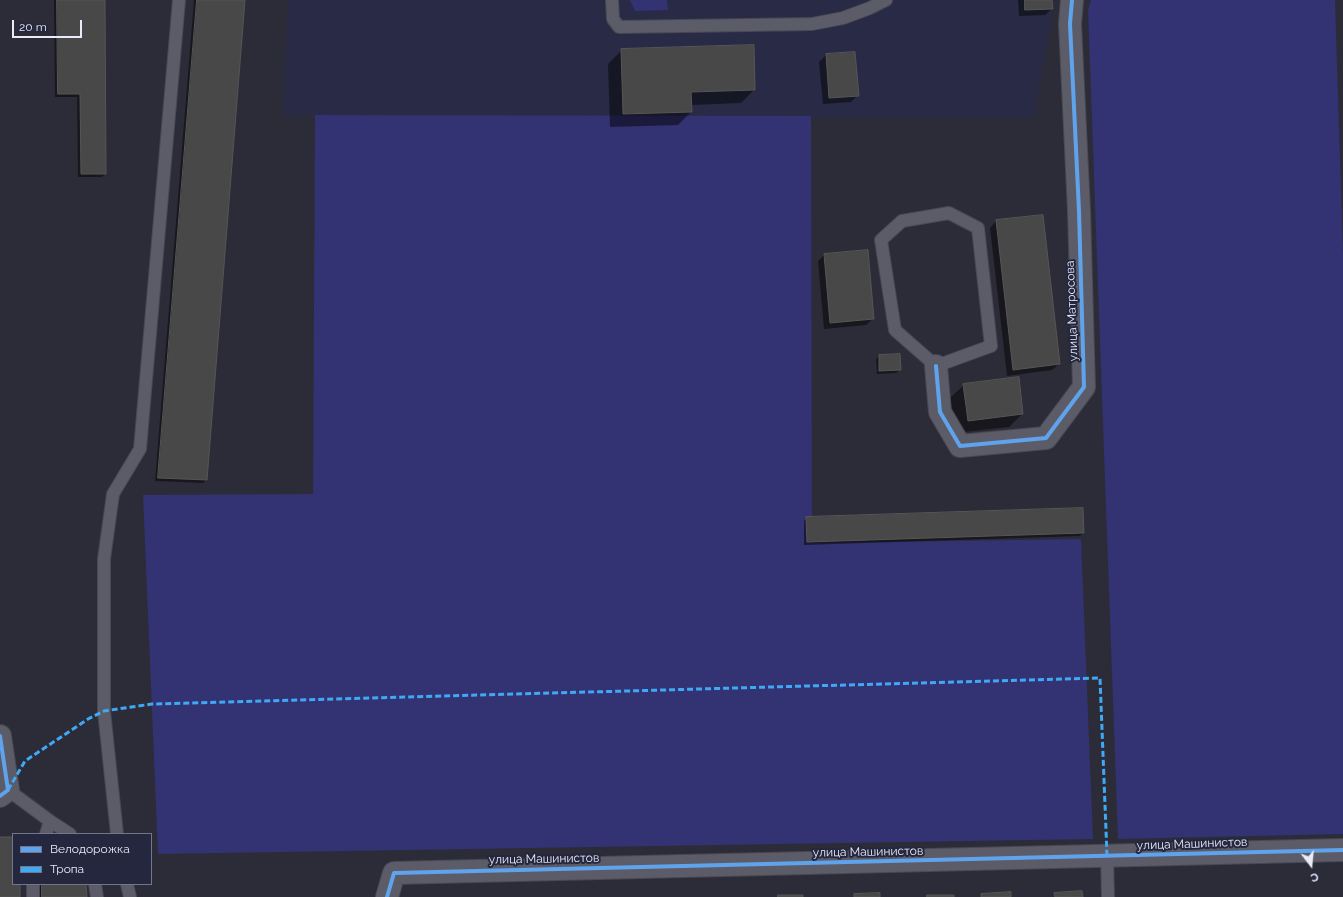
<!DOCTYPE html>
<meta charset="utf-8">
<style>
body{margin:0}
#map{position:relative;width:1343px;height:897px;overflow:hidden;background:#2b2c38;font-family:Raleway,sans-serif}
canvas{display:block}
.legend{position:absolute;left:12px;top:833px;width:140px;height:52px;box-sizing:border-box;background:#25273e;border:1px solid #73758a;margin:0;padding:5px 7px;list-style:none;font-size:12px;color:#e9ebfb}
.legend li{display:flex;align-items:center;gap:8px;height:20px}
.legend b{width:20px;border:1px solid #73758a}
.north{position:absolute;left:1291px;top:845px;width:40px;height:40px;-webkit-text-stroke:3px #25273e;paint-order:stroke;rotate:164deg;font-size:11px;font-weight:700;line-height:16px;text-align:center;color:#e9ebfb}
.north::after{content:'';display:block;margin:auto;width:14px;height:18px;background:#e9ebfb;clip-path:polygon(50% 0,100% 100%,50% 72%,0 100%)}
.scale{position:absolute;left:12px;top:20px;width:70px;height:18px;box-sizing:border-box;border:2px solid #e9ebfb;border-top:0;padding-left:5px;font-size:12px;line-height:14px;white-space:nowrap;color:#e9ebfb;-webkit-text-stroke:3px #25273e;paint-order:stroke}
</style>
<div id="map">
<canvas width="1343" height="897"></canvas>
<ul class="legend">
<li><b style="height:5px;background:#60a3ed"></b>Велодорожка</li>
<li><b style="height:5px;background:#3fa9f5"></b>Тропа</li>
</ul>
<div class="north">С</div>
<div class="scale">20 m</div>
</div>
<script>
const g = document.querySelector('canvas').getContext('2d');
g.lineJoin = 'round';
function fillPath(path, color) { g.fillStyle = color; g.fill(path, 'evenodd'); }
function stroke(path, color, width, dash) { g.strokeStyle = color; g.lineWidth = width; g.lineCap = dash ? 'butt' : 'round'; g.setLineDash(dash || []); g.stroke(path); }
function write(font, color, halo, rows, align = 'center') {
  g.font = font + ' Raleway,sans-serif'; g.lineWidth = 4; g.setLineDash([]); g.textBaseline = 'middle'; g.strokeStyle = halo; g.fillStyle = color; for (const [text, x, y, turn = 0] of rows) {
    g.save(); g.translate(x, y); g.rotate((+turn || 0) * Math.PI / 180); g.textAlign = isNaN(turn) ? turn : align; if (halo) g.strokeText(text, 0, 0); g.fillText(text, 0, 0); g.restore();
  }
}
fillPath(new Path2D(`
 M 288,0 L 1054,0 L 1034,118 L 315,115 L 283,115 Z`), '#292b46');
fillPath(new Path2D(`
 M 630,0 L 667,0 L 668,10 L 635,11 Z
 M 1091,0 L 1335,0 L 1343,253 L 1343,834 L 1118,839 L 1088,10 Z
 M 315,115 L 811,116 L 812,543 L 1081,539 L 1093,839 L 158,854 L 143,495 L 313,494 Z`), '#333272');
fillPath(new Path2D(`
 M 54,0 L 104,0 L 105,174 L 102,177 L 78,177 L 77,97 L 55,97 Z
 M 194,0 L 244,0 L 206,480 L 203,483 L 155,481 Z
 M 1018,0 L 1051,0 L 1052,9 L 1045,15 L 1019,16 Z
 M 622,50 L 754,90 L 741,103 L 691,105 L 691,112 L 678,125 L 610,127 L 608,64 Z
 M 826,55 L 858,95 L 851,102 L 823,104 L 819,62 Z
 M 996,221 L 1059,364 L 1052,370 L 1007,376 L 990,228 Z
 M 824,255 L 873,319 L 866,325 L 824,329 L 818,261 Z
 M 879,356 L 900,370 L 896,373 L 877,374 L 876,359 Z
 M 964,385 L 1022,414 L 1009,427 L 955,433 L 950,398 Z
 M 807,518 L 1083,533 L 1080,536 L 804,545 L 804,521 Z
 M 39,884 L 85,884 L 86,897 L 39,897 Z`), '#0007');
const building = new Path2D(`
 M 57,0 L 105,0 L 106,174 L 81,174 L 80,94 L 58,94 Z
 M 197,0 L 245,0 L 207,480 L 158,478 Z
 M 1025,0 L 1052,0 L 1053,9 L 1025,10 Z
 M 754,45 L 755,90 L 691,92 L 692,112 L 623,114 L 621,49 Z
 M 855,52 L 859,96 L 829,98 L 826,54 Z
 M 1043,215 L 1060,364 L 1013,370 L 996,220 Z
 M 868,250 L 874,319 L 830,323 L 824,254 Z
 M 900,354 L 901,370 L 879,371 L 879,355 Z
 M 1019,377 L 1023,414 L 968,421 L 963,384 Z
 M 1083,508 L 1084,533 L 807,542 L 806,517 Z
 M 0,837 L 13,837 L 13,884 L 20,884 L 20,897 L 0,897 Z
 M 42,884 L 86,884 L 87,897 L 42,897 Z
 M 1082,891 L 1083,897 L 1055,897 L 1054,893 Z
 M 1011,892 L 1011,897 L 981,897 L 981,894 Z
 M 880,893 L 880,897 L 854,897 L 854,894 Z
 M 778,895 L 803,895 L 803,897 L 778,897 Z
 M 927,895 L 954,895 L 954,897 L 927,897 Z`);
fillPath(building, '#494848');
stroke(building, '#575555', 1);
const service = new Path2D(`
 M 612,0 L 613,19 L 619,27 L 812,24 L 843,18 L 870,8 L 886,0
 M 949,213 L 978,228 L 991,346 L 936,366 L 895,330 L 881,240 L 902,221 Z
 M 8,790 L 50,821 L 70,834
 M 46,834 L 50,821
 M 117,834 L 104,711 L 104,559 L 113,494 L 140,449 L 179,0
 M 1107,856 L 1108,897
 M 33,884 L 33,897
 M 95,884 L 97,897
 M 127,884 L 130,897`);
const minor = new Path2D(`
 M 936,366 L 940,412 L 960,446 L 1046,438 L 1084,387 L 1079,211 L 1070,24 L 1072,0
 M 0,736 L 8,790 L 0,796
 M 387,897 L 394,873 L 1343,850`);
stroke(service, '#474853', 14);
stroke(minor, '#474853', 24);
stroke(service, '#5b5c67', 12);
stroke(minor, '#5b5c67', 22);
stroke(new Path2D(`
 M 8,790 L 25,761 L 88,719 L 104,711 L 152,704 L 1100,678 L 1107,856`), '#3fa9f5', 3, [6, 3]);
stroke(new Path2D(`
 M 936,366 L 940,412 L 960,446 L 1046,438 L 1084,387 L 1079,211 L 1070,24 L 1072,0
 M 0,736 L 8,790 L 0,796
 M 387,897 L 394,873 L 1343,850`), '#60a3ed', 4);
write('12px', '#e9ebfb', '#25273e', [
 ["улица Матросова",1072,311,-92],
 ["улица Машинистов",1192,844,-2],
 ["улица Машинистов",868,852,-1],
 ["улица Машинистов",544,859,-1]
]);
</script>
